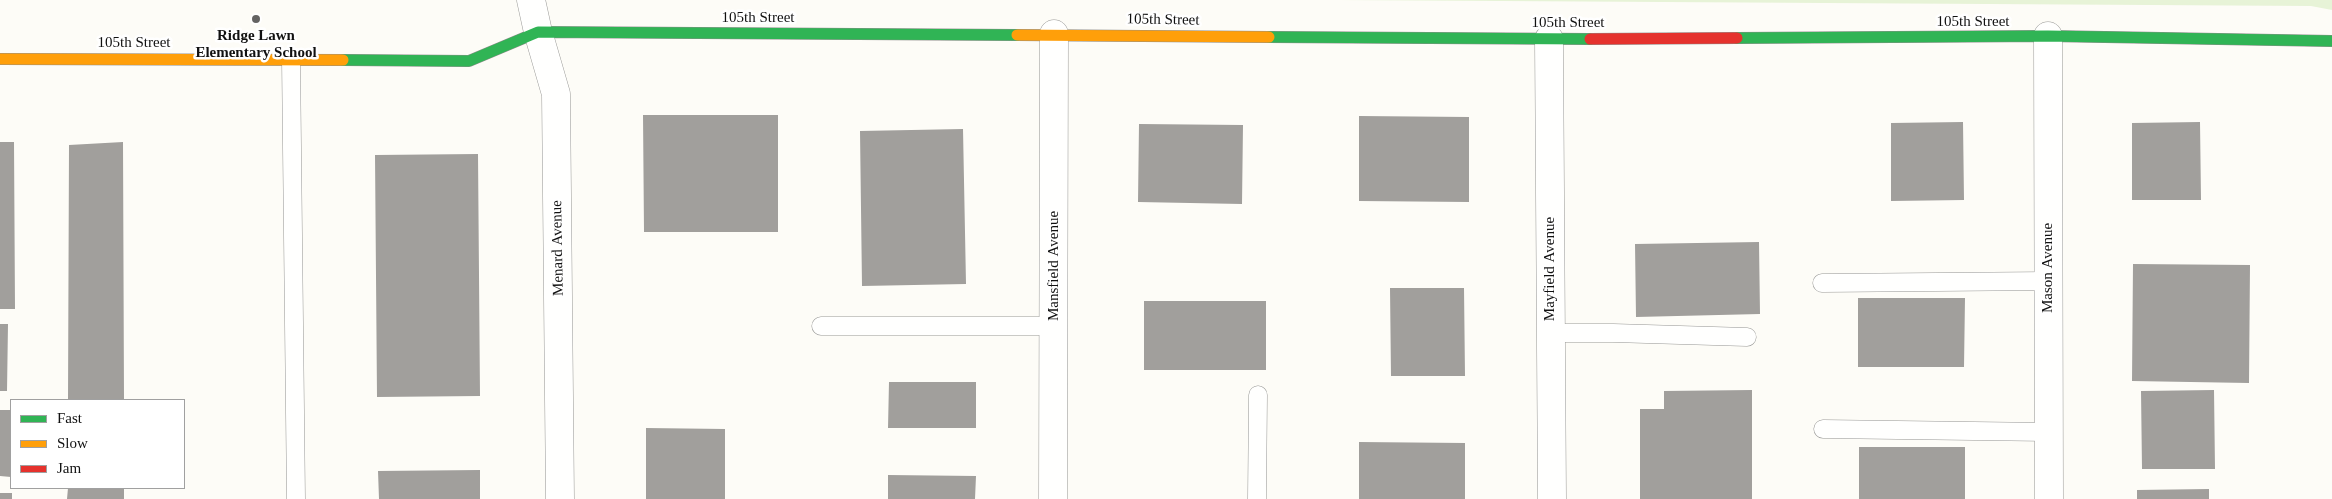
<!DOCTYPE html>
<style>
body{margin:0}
#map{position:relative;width:2332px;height:499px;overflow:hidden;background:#fdfcf7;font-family:Georgia,serif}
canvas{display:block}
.legend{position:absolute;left:10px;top:399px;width:175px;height:90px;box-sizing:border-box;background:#fff;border:1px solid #a0a0a0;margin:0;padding:6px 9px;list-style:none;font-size:15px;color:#111}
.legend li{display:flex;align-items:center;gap:10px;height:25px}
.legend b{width:25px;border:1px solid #a0a0a0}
</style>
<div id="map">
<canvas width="2332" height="499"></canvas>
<ul class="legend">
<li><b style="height:6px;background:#30b455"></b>Fast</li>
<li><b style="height:6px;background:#ff9f0a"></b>Slow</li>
<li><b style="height:6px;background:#e5322d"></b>Jam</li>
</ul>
</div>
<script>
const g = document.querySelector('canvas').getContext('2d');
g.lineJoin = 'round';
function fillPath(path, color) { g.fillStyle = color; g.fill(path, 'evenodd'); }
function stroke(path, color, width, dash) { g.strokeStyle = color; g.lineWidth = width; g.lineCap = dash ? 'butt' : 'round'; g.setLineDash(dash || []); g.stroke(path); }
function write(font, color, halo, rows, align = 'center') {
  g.font = font + ' Georgia,serif'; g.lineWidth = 5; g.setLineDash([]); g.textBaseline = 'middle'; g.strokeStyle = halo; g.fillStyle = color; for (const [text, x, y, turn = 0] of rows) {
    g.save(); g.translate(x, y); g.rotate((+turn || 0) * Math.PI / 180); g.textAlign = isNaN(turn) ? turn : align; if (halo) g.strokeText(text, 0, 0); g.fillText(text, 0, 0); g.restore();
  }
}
fillPath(new Path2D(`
 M 1338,0 L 2332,0 L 2332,10 L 2311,6 Z`), '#e7f3d7');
fillPath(new Path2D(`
 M 643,115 L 778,115 L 778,232 L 644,232 Z
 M 1359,116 L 1469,117 L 1469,202 L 1359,201 Z
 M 1963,122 L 1964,200 L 1891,201 L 1891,123 Z
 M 2200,122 L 2201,200 L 2132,200 L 2132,123 Z
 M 1139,124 L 1243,125 L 1242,204 L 1138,202 Z
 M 963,129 L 966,284 L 862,286 L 860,131 Z
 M 0,142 L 14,142 L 15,309 L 0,309 Z
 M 123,142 L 124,400 L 68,400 L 69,145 Z
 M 478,154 L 480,396 L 377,397 L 375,155 Z
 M 1759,242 L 1760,314 L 1636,317 L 1635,244 Z
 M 2133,264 L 2250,265 L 2249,383 L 2132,381 Z
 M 1390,288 L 1464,288 L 1465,376 L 1391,376 Z
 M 1858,298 L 1965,298 L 1964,367 L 1858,367 Z
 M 1144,301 L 1266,301 L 1266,370 L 1144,370 Z
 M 0,324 L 8,324 L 7,391 L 0,391 Z
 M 889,382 L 976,382 L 976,428 L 888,428 Z
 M 1752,390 L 1752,499 L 1640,499 L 1640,409 L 1664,409 L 1664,391 Z
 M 2214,390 L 2215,469 L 2142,469 L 2141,391 Z
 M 0,410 L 11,410 L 11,477 L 0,476 Z
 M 646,428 L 725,429 L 725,499 L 646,499 Z
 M 1359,442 L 1465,443 L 1465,499 L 1359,499 Z
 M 1859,447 L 1965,447 L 1965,499 L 1859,499 Z
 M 480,470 L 480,499 L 379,499 L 378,471 Z
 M 888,475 L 976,476 L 975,499 L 888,499 Z
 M 68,488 L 124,488 L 124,499 L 67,499 Z
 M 2209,489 L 2209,499 L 2137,499 L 2137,490 Z
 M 0,493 L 12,493 L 12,499 L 0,499 Z`), '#a19f9c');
const lane = new Path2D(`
 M 291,59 L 296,499
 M 1822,283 L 2049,281
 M 821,326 L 1054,326
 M 1551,333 L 1613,333 L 1747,337
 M 1823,429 L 2048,432
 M 1257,499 L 1258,395`);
const street = new Path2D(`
 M 531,0 L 538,32 L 556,94 L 560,499
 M 2048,36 L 2049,499
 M 1549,39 L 1552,499
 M 1053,499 L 1054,34`);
const fast = new Path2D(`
 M 1269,37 L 1590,39
 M 1737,38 L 2048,36 L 2332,41
 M 343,60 L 469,61 L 538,32 L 1017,35`);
const slow = new Path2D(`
 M 1017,35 L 1269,37
 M 0,59 L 343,60`);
const jam = new Path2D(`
 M 1590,39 L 1737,38`);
stroke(lane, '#979795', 19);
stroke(street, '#979795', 29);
stroke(fast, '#8e8d8b', 12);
stroke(slow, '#8e8d8b', 12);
stroke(jam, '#8e8d8b', 12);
stroke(lane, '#fffffe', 18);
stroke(street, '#fffffe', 28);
stroke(fast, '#30b455', 11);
stroke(slow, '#ff9f0a', 11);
stroke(jam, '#e5322d', 11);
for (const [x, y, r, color] of [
 [256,19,5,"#646362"]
]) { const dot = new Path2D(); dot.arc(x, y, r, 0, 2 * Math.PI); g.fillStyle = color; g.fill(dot); stroke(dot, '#fff', 2); }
write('15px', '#111', '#fff', [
 ["105th Street",758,18],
 ["105th Street",1163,20,1],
 ["105th Street",1973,22],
 ["105th Street",1568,23],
 ["105th Street",134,43],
 ["Menard Avenue",558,248,-91],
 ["Mansfield Avenue",1054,266,-90],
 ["Mason Avenue",2048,268,-90],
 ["Mayfield Avenue",1550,269,-90]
]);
write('bold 15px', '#111', '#fff', [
 ["Ridge Lawn",256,36],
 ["Elementary School",256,53]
]);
</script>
